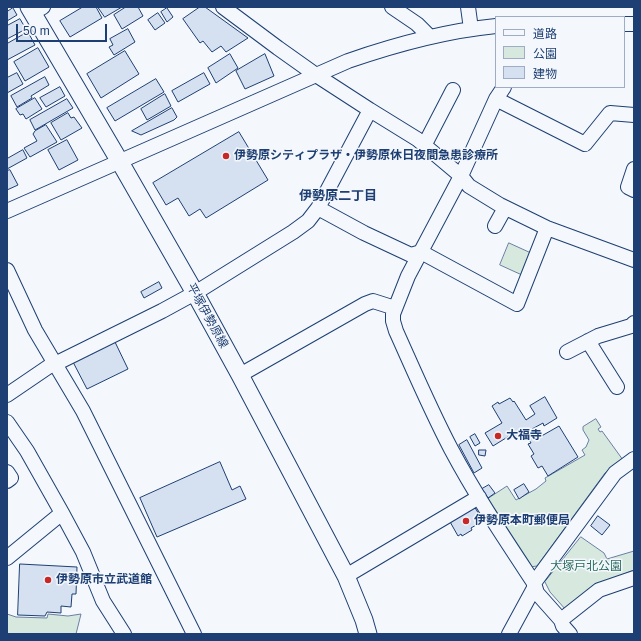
<!DOCTYPE html>
<meta charset="utf-8">
<style>
body{margin:0}
#map{position:relative;width:641px;height:641px;overflow:hidden;background:#f4f7fb;font-family:Helvetica,"Noto Sans JP",sans-serif}
canvas{display:block}
.frame{position:absolute;inset:0;border:8px solid #1d3f73;pointer-events:none}
.legend{position:absolute;left:495px;top:16px;width:130px;height:72px;box-sizing:border-box;background:#f4f7fb;border:1px solid #9eadc5;margin:0;padding:5px 7px;list-style:none;font-size:12px;color:#1d3f73}
.legend li{display:flex;align-items:center;gap:8px;height:20px}
.legend b{width:20px;border:1px solid #9eadc5}
.scale{position:absolute;left:16px;top:24px;width:91px;height:18px;box-sizing:border-box;border:2px solid #1d3f73;border-top:0;padding-left:5px;font-size:12px;line-height:14px;white-space:nowrap;color:#1d3f73;-webkit-text-stroke:3px #f4f7fb;paint-order:stroke}
</style>
<div id="map">
<canvas width="641" height="641"></canvas>
<div class="frame"></div>
<ul class="legend">
<li><b style="height:5px;background:#f4f7fb"></b>道路</li>
<li><b style="height:11px;background:#d7e8df"></b>公園</li>
<li><b style="height:11px;background:#d5e0f0"></b>建物</li>
</ul>
<div class="scale">50 m</div>
</div>
<script>
const g = document.querySelector('canvas').getContext('2d');
g.lineJoin = 'round';
function fillPath(path, color) { g.fillStyle = color; g.fill(path, 'evenodd'); }
function stroke(path, color, width, dash) { g.strokeStyle = color; g.lineWidth = width; g.lineCap = dash ? 'butt' : 'round'; g.setLineDash(dash || []); g.stroke(path); }
function write(font, color, halo, rows, align = 'center') {
  g.font = font + ' Helvetica,"Noto Sans JP",sans-serif'; g.lineWidth = 3; g.setLineDash([]); g.textBaseline = 'middle'; g.strokeStyle = halo; g.fillStyle = color; for (const [text, x, y, turn = 0] of rows) {
    g.save(); g.translate(x, y); g.rotate((+turn || 0) * Math.PI / 180); g.textAlign = isNaN(turn) ? turn : align; if (halo) g.strokeText(text, 0, 0); g.fillText(text, 0, 0); g.restore();
  }
}
const green = new Path2D(`
 M 509,243 L 531,253 L 522,275 L 500,265 Z
 M 596,419 L 601,427 L 598,429 L 600,432 L 602,431 L 623,460 L 605,473 L 537,566 L 530,567 L 484,501 L 507,486 L 516,500 L 536,489 L 546,481 L 545,478 L 585,455 L 582,450 L 586,447 L 589,440 L 583,430 L 583,427 Z
 M 581,537 L 604,553 L 607,559 L 634,551 L 634,570 L 602,583 L 566,610 L 550,592 L 545,582 Z
 M 7,614 L 16,617 L 47,618 L 48,614 L 68,616 L 81,614 L 76,634 L 7,634 Z`);
fillPath(green, '#d7e8df');
stroke(green, '#687fa3', 1);
const building = new Path2D(`
 M 83,7 L 96,7 L 102,18 L 70,37 L 60,21 Z
 M 98,7 L 122,7 L 105,17 Z
 M 126,7 L 138,7 L 143,16 L 122,29 L 114,15 Z
 M 200,7 L 205,7 L 248,38 L 226,52 L 221,46 L 212,52 L 203,41 L 200,43 L 183,19 Z
 M 13,8 L 17,15 L 7,21 L 7,12 Z
 M 167,8 L 173,17 L 167,22 L 161,12 Z
 M 158,13 L 165,23 L 155,30 L 148,20 Z
 M 20,19 L 26,29 L 7,39 L 7,26 Z
 M 128,29 L 135,42 L 114,55 L 109,47 L 113,45 L 110,39 Z
 M 28,32 L 35,45 L 7,60 L 7,44 Z
 M 38,48 L 49,67 L 25,81 L 14,62 Z
 M 125,51 L 139,74 L 101,98 L 87,74 Z
 M 230,54 L 238,68 L 216,83 L 208,68 Z
 M 265,54 L 274,76 L 245,89 L 236,71 Z
 M 17,73 L 23,84 L 7,93 L 7,78 Z
 M 204,73 L 210,84 L 178,102 L 172,91 Z
 M 45,77 L 49,85 L 31,96 L 32,98 L 17,107 L 11,96 Z
 M 156,79 L 164,92 L 115,121 L 107,108 Z
 M 60,87 L 65,96 L 46,107 L 40,98 Z
 M 165,94 L 171,106 L 147,120 L 141,109 Z
 M 35,98 L 42,109 L 26,119 L 23,114 L 20,115 L 16,109 Z
 M 67,99 L 73,108 L 35,130 L 30,120 Z
 M 172,108 L 177,117 L 174,120 L 141,135 L 132,131 Z
 M 68,113 L 71,118 L 74,117 L 82,128 L 61,140 L 51,123 Z
 M 46,125 L 57,142 L 30,157 L 24,148 L 37,141 L 33,134 L 35,131 Z
 M 239,132 L 268,180 L 206,218 L 200,209 L 189,216 L 178,198 L 166,205 L 153,183 Z
 M 67,140 L 78,160 L 59,170 L 48,150 Z
 M 23,150 L 27,158 L 7,169 L 7,159 Z
 M 10,170 L 18,185 L 7,190 L 7,171 Z
 M 159,282 L 162,288 L 144,298 L 141,292 Z
 M 115,342 L 128,369 L 87,389 L 73,362 Z
 M 545,397 L 557,418 L 544,426 L 543,423 L 532,429 L 538,438 L 559,426 L 578,457 L 548,476 L 542,466 L 538,468 L 531,456 L 534,454 L 528,444 L 531,443 L 526,434 L 517,439 L 514,433 L 493,446 L 485,433 L 502,423 L 492,406 L 498,402 L 499,404 L 510,398 L 513,402 L 514,401 L 526,420 L 535,414 L 530,406 Z
 M 475,434 L 480,443 L 475,446 L 470,437 Z
 M 467,440 L 482,468 L 474,473 L 459,445 Z
 M 479,450 L 486,450 L 485,456 L 479,455 Z
 M 220,462 L 232,490 L 240,486 L 246,499 L 157,537 L 140,498 Z
 M 524,484 L 529,492 L 519,499 L 514,490 Z
 M 489,485 L 495,493 L 488,498 L 482,489 Z
 M 474,506 L 483,521 L 471,528 L 472,530 L 462,536 L 461,534 L 458,536 L 449,520 Z
 M 598,516 L 610,525 L 602,535 L 591,526 Z
 M 20,564 L 77,567 L 76,594 L 72,594 L 71,607 L 61,606 L 61,613 L 47,612 L 45,616 L 18,615 Z`);
fillPath(building, '#d5e0f0');
stroke(building, '#1d3f73', 1);
const minor = new Path2D(`
 M 223,7 L 278,48 L 316,75 L 370,110 L 417,139 L 461,176 L 469,186 L 500,205 L 547,228 L 634,260
 M 392,7 L 417,24 L 429,36
 M 468,7 L 471,29
 M 32,13 L 43,7
 M 624,24 L 634,24
 M 504,87 L 496,99 L 461,176 L 408,276 L 393,314 L 393,321 L 396,331 C 414,371 431,411 451,449 C 476,496 505,539 534,583 L 537,593 L 561,620 L 563,626 L 570,634
 M 496,99 L 585,144 L 610,113 L 634,115
 M 425,144 L 453,90
 M 634,169 L 628,187 L 634,190
 M 318,208 L 364,233 L 411,255 L 421,252 L 517,304 L 547,228
 M 7,211 L 348,61 C 397,44 445,31 496,26
 M 495,226 L 505,208
 M 7,270 L 35,330 L 83,411 L 194,634
 M 588,341 L 617,387
 M 567,352 L 598,336 L 631,326 L 634,323
 M 240,375 L 365,304 L 373,301 L 395,308
 M 7,395 L 54,363 L 61,361 L 162,311 L 195,293 L 293,232 L 308,221 L 318,208 L 370,110
 M 7,422 L 27,451 L 62,513 L 83,552 L 103,601 L 124,634
 M 7,472 L 11,478 L 7,481
 M 7,558 L 62,513
 M 346,576 L 479,497
 M 561,620 L 599,590 L 634,578
 M 509,634 L 534,588 L 534,583 L 615,473 L 634,459`);
const major = new Path2D(`
 M 29,7 L 120,162 L 195,293 L 240,375 L 346,576 L 364,620 L 368,634`);
stroke(minor, '#1d3f73', 16);
stroke(major, '#1d3f73', 19);
stroke(minor, '#f4f7fb', 14);
stroke(major, '#f4f7fb', 17);
for (const [x, y, r, color] of [
 [226,156,4,"#c62828"],
 [498,436,4,"#c62828"],
 [466,521,4,"#c62828"],
 [48,580,4,"#c62828"]
]) { const dot = new Path2D(); dot.arc(x, y, r, 0, 2 * Math.PI); g.fillStyle = color; g.fill(dot); stroke(dot, '#f4f7fb', 1.5); }
write('bold 12px', '#1d3f73', '#f4f7fb', [
 ["伊勢原シティプラザ・伊勢原休日夜間急患診療所",234,156],
 ["大福寺",506,436],
 ["伊勢原本町郵便局",474,521],
 ["伊勢原市立武道館",56,580]
], 'left');
write('12px', '#1d3f73', '#f4f7fb', [
 ["平塚伊勢原線",207,316,61]
]);
write('12px', '#2c6c60', '#f4f7fb', [
 ["大塚戸北公園",586,567]
]);
write('bold 13px', '#1d3f73', '#f4f7fb', [
 ["伊勢原二丁目",338,196]
]);
</script>
